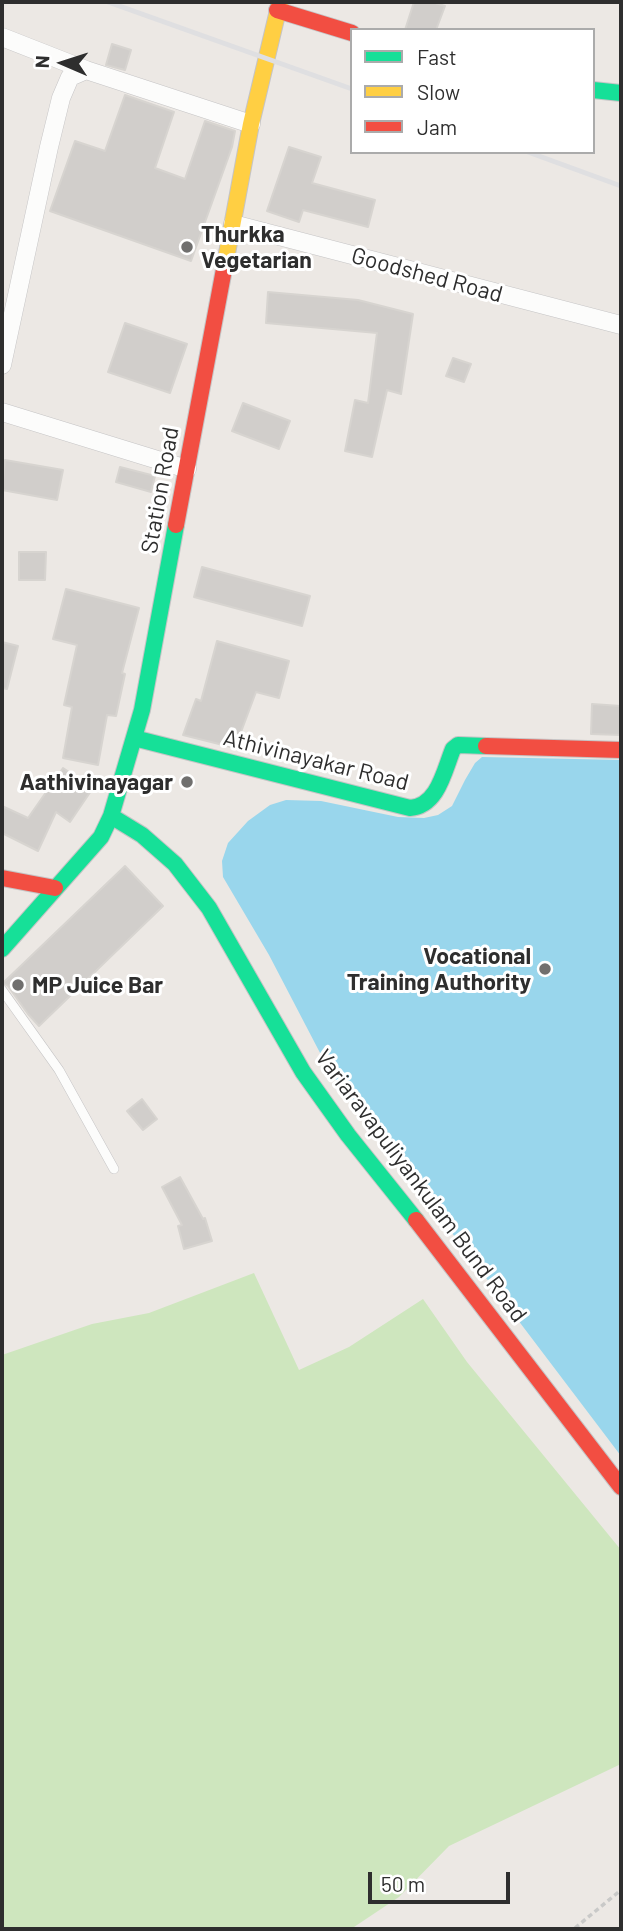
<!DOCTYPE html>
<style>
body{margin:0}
#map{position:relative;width:623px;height:1931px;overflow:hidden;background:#ece8e4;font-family:Barlow,sans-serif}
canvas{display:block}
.frame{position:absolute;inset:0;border:4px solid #2e2e2e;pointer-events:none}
.legend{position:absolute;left:350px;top:28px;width:245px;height:126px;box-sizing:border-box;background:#fff;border:2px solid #ababab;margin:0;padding:9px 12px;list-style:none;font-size:21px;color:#2e2e2e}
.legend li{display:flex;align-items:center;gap:14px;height:35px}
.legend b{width:35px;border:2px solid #ababab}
.north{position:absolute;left:28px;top:28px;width:70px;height:70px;-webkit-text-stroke:5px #fff;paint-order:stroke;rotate:273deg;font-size:19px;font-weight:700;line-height:28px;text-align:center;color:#2e2e2e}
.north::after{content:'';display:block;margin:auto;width:24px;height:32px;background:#2e2e2e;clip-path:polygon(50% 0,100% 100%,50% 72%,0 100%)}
.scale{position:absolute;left:368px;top:1872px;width:142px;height:32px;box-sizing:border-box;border:4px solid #2e2e2e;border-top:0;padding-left:9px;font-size:21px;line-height:24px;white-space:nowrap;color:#2e2e2e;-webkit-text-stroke:5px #fff;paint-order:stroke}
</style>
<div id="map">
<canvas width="623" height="1931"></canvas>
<div class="frame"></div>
<ul class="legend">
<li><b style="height:9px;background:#16e098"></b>Fast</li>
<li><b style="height:9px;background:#ffcf43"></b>Slow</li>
<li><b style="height:9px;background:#f24e42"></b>Jam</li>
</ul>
<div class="north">N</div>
<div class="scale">50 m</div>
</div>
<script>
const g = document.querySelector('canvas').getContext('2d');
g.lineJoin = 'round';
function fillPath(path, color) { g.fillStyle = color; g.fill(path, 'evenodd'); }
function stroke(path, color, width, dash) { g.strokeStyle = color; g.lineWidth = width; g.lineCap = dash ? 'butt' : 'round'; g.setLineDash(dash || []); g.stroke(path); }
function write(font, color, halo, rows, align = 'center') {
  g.font = font + ' Barlow,sans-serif'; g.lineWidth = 6; g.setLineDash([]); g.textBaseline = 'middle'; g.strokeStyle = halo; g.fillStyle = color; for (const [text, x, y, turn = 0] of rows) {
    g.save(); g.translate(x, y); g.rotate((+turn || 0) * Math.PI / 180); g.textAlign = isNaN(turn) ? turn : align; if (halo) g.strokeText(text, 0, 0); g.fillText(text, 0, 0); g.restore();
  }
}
fillPath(new Path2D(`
 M 254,1273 L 299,1370 L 349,1347 L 423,1299 L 467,1362 L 621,1550 L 621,1764 L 449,1846 L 399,1897 L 351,1929 L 2,1929 L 2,1355 L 92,1324 L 149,1313 Z`), '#cee6be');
fillPath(new Path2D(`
 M 482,757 L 621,760 L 621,1456 L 330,1072 L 269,955 L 223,877 L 222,861 L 228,843 L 248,821 L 270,805 L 286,800 L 321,801 L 398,817 L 424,818 L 438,815 L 452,806 L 465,780 L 475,763 Z`), '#99d6ec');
const building = new Path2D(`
 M 414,2 L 432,2 L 445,6 L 436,30 L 405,30 Z
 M 112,44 L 131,50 L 125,70 L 106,65 Z
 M 125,95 L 174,112 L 155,168 L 185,179 L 205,121 L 235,131 L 232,147 L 191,261 L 50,211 L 75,141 L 105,151 Z
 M 289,147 L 321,157 L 312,183 L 375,200 L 368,227 L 303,210 L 299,222 L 267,211 Z
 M 268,292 L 358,300 L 413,314 L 401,394 L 387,390 L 372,457 L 345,451 L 355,400 L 368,403 L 377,333 L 266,323 Z
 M 125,323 L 187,344 L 170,393 L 108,372 Z
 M 453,358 L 471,364 L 464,382 L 446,376 Z
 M 243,403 L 290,421 L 279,449 L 232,431 Z
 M 5,460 L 63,470 L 57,500 L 2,490 Z
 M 120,467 L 155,476 L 151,492 L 116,482 Z
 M 19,552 L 46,552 L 45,580 L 19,580 Z
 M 202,567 L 310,596 L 302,626 L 194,597 Z
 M 66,589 L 139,608 L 122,673 L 125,674 L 116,716 L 107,715 L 98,765 L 63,758 L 72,707 L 64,705 L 77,645 L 53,639 Z
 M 217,641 L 289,661 L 279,698 L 256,692 L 235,748 L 183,735 L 196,699 L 201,701 Z
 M 2,642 L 18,646 L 7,689 L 2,688 Z
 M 592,704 L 621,706 L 621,735 L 591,734 Z
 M 63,768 L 93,788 L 70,822 L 56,812 L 38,851 L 2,833 L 2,806 L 28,818 Z
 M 125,866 L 163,906 L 39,1026 L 28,1014 L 8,986 L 3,983 Z
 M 142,1099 L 157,1119 L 143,1130 L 127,1111 Z
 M 180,1177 L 203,1219 L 205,1218 L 212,1241 L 184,1249 L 178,1226 L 182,1225 L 162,1187 Z`);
fillPath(building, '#d1cecb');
stroke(building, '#d7d4d0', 2);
const lane = new Path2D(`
 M 2,990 L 59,1070 L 114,1169`);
const street = new Path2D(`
 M 2,37 L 86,70
 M 233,224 L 621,325
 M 2,365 L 49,147 L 61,98 L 70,77 L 86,70 L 251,124
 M 2,412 L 187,469`);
const fast = new Path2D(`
 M 593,90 L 621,93
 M 134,738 L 410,808 C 438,806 444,771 453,749 L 458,745 L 486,746
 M 111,816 L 142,835 L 175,864 L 209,908 L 303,1072 L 348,1135 L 416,1220
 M 2,949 L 101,837 L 111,816 L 142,710 L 176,525`);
const slow = new Path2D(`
 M 225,264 L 251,124 L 280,2`);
const jam = new Path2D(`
 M 277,10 L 352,33
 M 176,525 L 225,264
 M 486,746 L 621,750
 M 2,878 L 55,888
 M 416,1220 L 621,1487`);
stroke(lane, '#c5c4c5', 10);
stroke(street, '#c5c4c5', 19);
stroke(fast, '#c5c4c5', 18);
stroke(slow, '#c5c4c5', 18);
stroke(jam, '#c5c4c5', 18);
stroke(new Path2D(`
 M 575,1928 L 621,1890`), '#c9c9c8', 3.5, [5, 3.5]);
stroke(lane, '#fcfcfb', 9);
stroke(street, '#fcfcfb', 18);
stroke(fast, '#16e098', 16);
stroke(slow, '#ffcf43', 16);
stroke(jam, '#f24e42', 16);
stroke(new Path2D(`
 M 108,2 L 352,89
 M 528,152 L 621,186`), '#dfdfe1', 5);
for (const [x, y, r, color] of [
 [187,247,7,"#706f6e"],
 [187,782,7,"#706f6e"],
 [545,969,7,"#706f6e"],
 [18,985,7,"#706f6e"]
]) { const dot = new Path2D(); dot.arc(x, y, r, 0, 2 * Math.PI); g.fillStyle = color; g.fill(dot); stroke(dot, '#fff', 2.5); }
write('bold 23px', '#2e2e2e', '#fff', [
 ["Thurkka",201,234],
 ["Vegetarian",201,260],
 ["Aathivinayagar",173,782,"right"],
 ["Vocational",531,956,"right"],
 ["Training Authority",531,982,"right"],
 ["MP Juice Bar",32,985]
], 'left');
write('23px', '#2e2e2e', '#fff', [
 ["Goodshed Road",427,275,15],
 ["Station Road",160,490,-80],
 ["Athivinayakar Road",316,760,14],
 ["Variaravapuliyankulam Bund Road",421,1186,53]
]);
</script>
